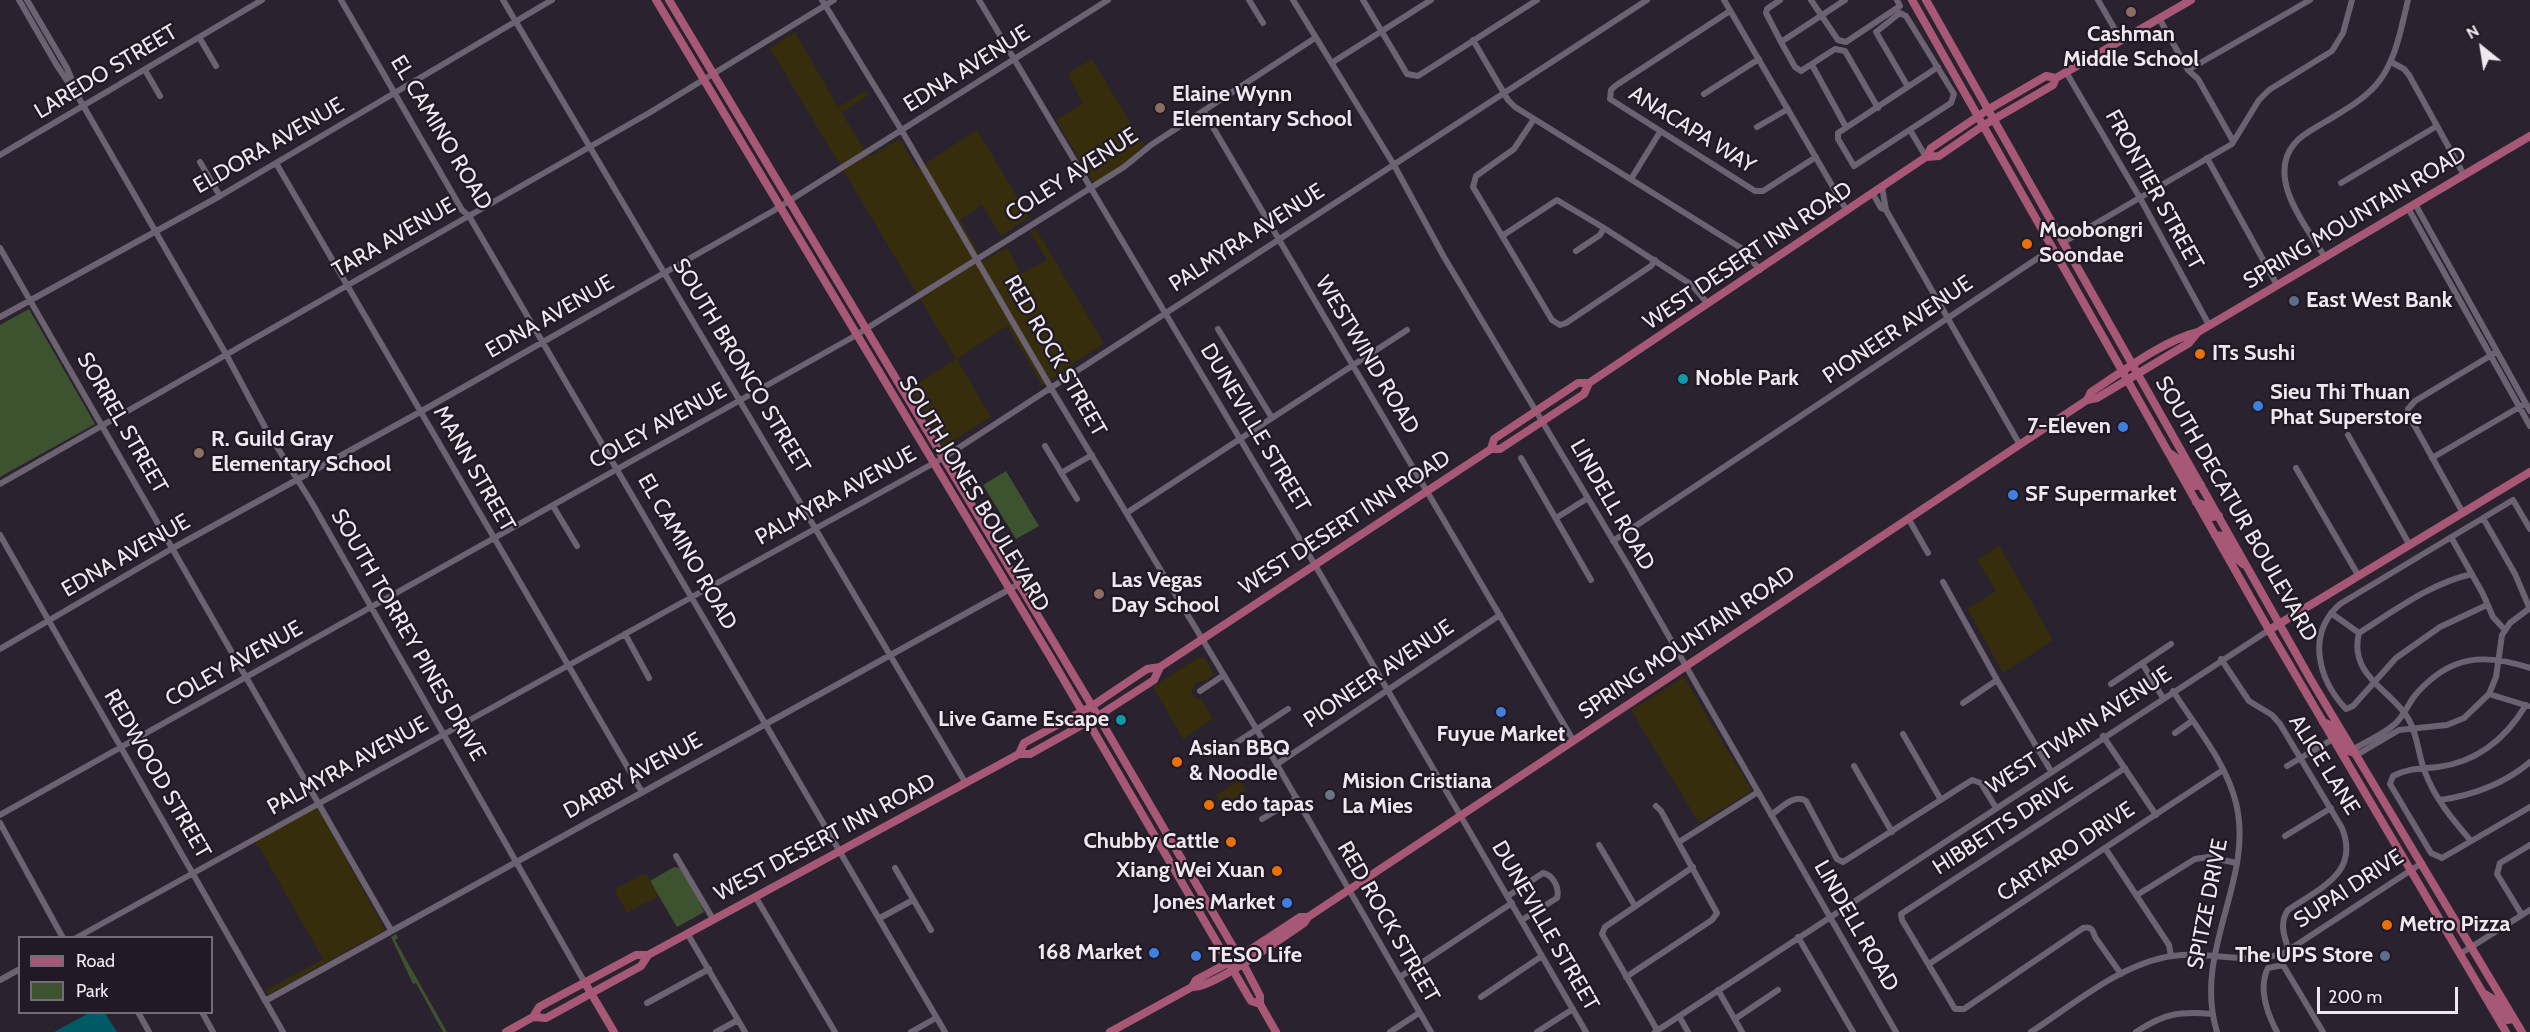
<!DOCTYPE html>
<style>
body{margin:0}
#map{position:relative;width:2530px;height:1032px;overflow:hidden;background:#2b222f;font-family:Cabin,sans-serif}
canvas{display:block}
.legend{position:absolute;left:18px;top:936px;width:195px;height:78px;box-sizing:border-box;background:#211925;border:2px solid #736c77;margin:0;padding:8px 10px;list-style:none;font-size:18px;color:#efe8f1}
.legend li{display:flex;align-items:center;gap:12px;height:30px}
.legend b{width:30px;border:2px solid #736c77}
.north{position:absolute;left:2452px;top:18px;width:60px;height:60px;-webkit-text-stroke:4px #211925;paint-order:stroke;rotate:330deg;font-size:16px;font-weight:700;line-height:24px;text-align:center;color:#efe8f1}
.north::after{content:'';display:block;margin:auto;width:21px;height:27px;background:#efe8f1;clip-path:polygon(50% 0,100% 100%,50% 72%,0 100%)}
.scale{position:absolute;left:2317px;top:987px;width:141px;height:27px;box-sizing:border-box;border:3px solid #efe8f1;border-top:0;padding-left:8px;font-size:18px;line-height:21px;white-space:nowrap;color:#efe8f1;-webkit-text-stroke:4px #211925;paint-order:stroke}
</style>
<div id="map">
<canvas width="2530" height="1032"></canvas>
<ul class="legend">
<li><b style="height:8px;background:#a85877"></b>Road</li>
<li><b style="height:16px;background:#3d5330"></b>Park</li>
</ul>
<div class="north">N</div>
<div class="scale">200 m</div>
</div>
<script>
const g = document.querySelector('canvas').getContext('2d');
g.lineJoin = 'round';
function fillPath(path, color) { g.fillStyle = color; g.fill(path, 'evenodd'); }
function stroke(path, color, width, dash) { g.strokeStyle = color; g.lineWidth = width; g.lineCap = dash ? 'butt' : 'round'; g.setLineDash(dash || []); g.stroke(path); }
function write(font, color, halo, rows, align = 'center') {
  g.font = font + ' Cabin,sans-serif'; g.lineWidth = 4.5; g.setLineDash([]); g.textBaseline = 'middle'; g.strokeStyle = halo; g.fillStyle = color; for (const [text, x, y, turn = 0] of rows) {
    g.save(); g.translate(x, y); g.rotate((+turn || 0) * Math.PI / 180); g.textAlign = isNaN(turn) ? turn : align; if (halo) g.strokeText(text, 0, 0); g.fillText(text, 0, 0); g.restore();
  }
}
fillPath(new Path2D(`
 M 29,309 L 95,424 L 0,477 L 0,325 Z
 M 1006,471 L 1039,526 L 1016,539 L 983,485 Z
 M 674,867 L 681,868 L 696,893 L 704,912 L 677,927 L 650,881 Z
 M 396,934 L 398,938 L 395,940 L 447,1032 L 443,1032 L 416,983 L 413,984 L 391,937 Z`), '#3d5330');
fillPath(new Path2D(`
 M 795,32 L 838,107 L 866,91 L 869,95 L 841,112 L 869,157 L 900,139 L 917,169 L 977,130 L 1029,217 L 1001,236 L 982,205 L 960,220 L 984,261 L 1007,247 L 1020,272 L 1023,273 L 1047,260 L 1030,232 L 1036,229 L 1104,343 L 1039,387 L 1040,381 L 1007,326 L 957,359 L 991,417 L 943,447 L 910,388 L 956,359 L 770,48 Z
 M 1092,59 L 1144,145 L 1126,163 L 1094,184 L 1056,120 L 1083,103 L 1067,74 Z
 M 1999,545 L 2053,640 L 2003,673 L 1967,609 L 1996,591 L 1977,560 Z
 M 1199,657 L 1205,658 L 1214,674 L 1205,681 L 1197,682 L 1191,693 L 1196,699 L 1202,700 L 1213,719 L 1183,739 L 1153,687 Z
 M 1684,677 L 1752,791 L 1699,823 L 1631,710 Z
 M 1240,779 L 1246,791 L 1223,807 L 1216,795 Z
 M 317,806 L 385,930 L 268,995 L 266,990 L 323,959 L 258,845 L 256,846 L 256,841 Z
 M 646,873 L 658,896 L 627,913 L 614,890 Z`), '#352d0c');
fillPath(new Path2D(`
 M 89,1013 L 105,1013 L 117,1032 L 54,1032 Z`), '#005a66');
stroke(new Path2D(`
 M 19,0 L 56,64 L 80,100 L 227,356 L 267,431 L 312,503 L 585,983
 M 27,0 L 67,68 L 80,100
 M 341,0 L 462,210 L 469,216 L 945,1032
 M 503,0 L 965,782
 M 822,0 L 902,131 L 1051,388 L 1257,730 L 1431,1032
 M 979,0 L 1315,565 L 1586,1032
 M 1249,0 L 1263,23
 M 1293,0 L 1394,165 L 1444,257 L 1629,567 L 1896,1032
 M 1363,0 L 1407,74 L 1418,76 L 1537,0
 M 1724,0 L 1847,211
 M 1780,0 L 1767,9 L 1766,13 L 1781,42
 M 1811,0 L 1838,40 L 1846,42 L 1900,6 L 1897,0
 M 1845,0 L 1781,42 L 1795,67 L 1801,71 L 1835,49 L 1845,51 L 1878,108
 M 2098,0 L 2121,40
 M 1730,11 L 1615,86 L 1611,90 L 1610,99 L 1755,191 L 1763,191 L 1816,157
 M 2159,18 L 2188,70 L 2198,79 L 2233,141
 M 199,37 L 216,66
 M 1473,40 L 1508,100 L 1515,107 L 1741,248 L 1760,270
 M 1333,62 L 1431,0
 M 2391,62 L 2404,69 L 2409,75 L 2464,175
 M 1812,65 L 1846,127
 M 145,70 L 160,96
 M 2188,70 L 2310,0
 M 2066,72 L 2140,198 L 2209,325
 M 1908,87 L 1876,32 L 1900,13 L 1906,16 L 1954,94 L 1951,103 L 1854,166 L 1838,139 L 1838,133 L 1938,67
 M 1704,94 L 1759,59
 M 1204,112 L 1573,740
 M 1534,119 L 1514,149 L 1476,176 L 1473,187 L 1552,320 L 1560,325 L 1566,323 L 1651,266 L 1655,260
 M 1757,127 L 1788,109
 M 1910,130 L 1926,157
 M 0,155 L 262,0
 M 2207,158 L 2277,285
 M 200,162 L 220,196
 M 276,163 L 642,792
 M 1631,179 L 1660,132
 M 2341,183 L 2437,126
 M 1882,187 L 1886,210 L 2020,445
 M 1873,194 L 1881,208 L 1886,210
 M 2415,204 L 2530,411
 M 2408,208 L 2530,426
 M 1502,236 L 1557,200 L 1604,228 L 1692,285 L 1708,304
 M 2064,242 L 2232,144 L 2259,100 L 2269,90 L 2332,51 L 2343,33 L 2352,0
 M 0,248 L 391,930
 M 1576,251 L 1600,235 L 1604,228
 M 2325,257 C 2306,226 2265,177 2295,143 C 2302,134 2315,128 2325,122 C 2343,111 2362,101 2376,85 C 2396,62 2401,28 2408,0
 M 0,317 L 220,196 L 552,0
 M 1218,329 L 1272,418
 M 2348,435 L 2409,544
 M 1045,446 L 1077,499
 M 1521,458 L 1591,580
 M 2432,458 L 2523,405
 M 2296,468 L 2358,575
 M 1061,473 L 1092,455
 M 0,484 L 649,113 L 834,0
 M 553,506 L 577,546
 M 1128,512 L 1407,330
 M 2463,513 L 2408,414 L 2408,409 L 2415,401 L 2495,353
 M 1556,518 L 1588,498
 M 1908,518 L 1928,553
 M 2483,518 L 2515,574 L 2530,609
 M 0,535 L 283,1032
 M 2451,537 L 2483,594 L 2493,617 L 2505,630
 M 1613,541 L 2053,248
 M 1943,582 L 1997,680 L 2051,771
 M 2487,605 L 2440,627 L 2396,658 L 2353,706 L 2346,709 C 2318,679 2306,634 2340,604 L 2513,500 L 2530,529
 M 2331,613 L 2359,633
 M 625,634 L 649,678
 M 0,649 L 173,548 L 420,412 L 773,211 L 1108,0
 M 2221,659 L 2249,701 L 2272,715 L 2280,724 L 2342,828 C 2360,873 2320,888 2288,910 C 2279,923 2284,936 2289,951
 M 2142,663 L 2163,698
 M 2111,684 L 2171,644
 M 1200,691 L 1224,675
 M 2173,691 C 2195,726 2226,762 2236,803 C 2255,880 2192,951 2217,1032
 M 2489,694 L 2528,706
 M 1963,703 L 1997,680
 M 2526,705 C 2506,738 2477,762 2438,767 C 2421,769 2408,768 2393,776 L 2390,784 L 2431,853 L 2442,858 L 2530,807
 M 2175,733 L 2192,721
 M 1903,734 L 1941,800
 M 2103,736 L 2156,815
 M 1222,752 L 1288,709
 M 2355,752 L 2360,753 L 2399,730 L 2447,725 L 2464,718 L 2489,694 L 2496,677 L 2502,635 L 2510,623 L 2530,608
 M 2355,752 L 2357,747 C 2370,740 2385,733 2396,723 C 2405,714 2409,702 2417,693 C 2451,655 2484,653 2530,668
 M 1277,764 L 1500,615
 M 1854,766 L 1892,832
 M 2287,766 L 2333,739
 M 2440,800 C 2474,795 2504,784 2530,762
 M 0,815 L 853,337 L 1124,167 L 1151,145 L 1315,38
 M 1771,815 C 1781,808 1795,793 1806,801 L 1837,859 L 1843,862 L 1972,780 L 1981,783 L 1996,808
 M 1262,819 L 1297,798
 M 0,823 L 63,938
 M 2285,836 L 2331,808
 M 2471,841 C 2453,820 2435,799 2425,772 C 2418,755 2418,736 2409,720 C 2394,691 2348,677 2359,633 C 2394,611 2431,583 2472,574
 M 1679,842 L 1758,792
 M 1599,845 L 1635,906
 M 2105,848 L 2169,945 L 2171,956
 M 676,856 L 713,919
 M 895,868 L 931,930
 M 2137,895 L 2195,859 L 2208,857 L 2237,863
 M 755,896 L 835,1032
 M 1508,896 L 1543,873 C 1553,875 1560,888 1557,898 L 1522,920
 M 2522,915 L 2497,874 L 2500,863 L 2530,845
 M 880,918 L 913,900
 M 687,933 L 745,1032
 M 1798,937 L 1853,1032
 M 76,938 L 943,458 L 1647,0
 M 2460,954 L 2530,910
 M 2280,955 L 2283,965 L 2323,1032
 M 1929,964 L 2223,770
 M 2121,974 L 2095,937 C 2093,930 2091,926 2083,928 L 1964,1009 L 1955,1009 L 1902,920 L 1901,914 L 2125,768
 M 1400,977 L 1512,903
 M 1626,977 L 1712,920 L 1717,913 L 1661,811 L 1656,806
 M 0,980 L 20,969
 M 1718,990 L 1742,1032
 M 1481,997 L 1542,956
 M 265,1001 L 1019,584
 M 647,1003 L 709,969
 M 138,1012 L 149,1032
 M 202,1012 L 213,1032
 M 1679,1016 L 1688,1032
 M 1735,1019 L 1778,990
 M 1657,1030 L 1602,934 L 1605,927 L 1693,867
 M 716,1032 L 738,1020
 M 911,1032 L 936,1018
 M 1390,1032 L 1419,1013
 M 1537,1032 L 1573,1009
 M 1655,1032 L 2269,630
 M 2031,1032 C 2076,1003 2127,958 2182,955 C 2217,953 2250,965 2284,953 L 2422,863
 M 2136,1032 C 2165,1013 2180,1011 2213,1014
 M 2277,1032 C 2267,1013 2258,988 2268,968 L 2283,965`), '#6c6271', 6);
stroke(new Path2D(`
 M 656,0 L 1051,658 L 1251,1001 L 1260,1004
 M 669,0 L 1098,716 L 1246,969 L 1260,996 L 1260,1004 L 1276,1032
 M 1912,0 L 2269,630 L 2506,1032
 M 1926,0 L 2311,680 L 2522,1032
 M 1926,157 L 1931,148 L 1989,109 L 2046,76 L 2056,78
 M 2087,400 L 2091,392 C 2122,372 2162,341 2198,332 L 2530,136
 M 1491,449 L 1494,439 L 1578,383 L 1589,383 L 1926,157 L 1939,156 L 1984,125 L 2053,85 L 2056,78 L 2191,0
 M 2171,454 L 2180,461 L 2195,486 L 2201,485
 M 2196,502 L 2206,506 L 2212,517 L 2219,516
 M 2215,535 L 2222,536 L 2233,555 L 2243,564
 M 2269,630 L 2530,472
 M 2323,722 L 2332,726 L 2348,751 L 2355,753
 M 1019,754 L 1024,743 L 1092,706 L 1147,669 L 1160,667 L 1491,449 L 1500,449 L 1584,394 L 1589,383
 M 585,983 L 614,1032
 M 1192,987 C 1211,989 1277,941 1297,928 L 1304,923 L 1308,917 L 2087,400 L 2097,398 L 2189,343 L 2198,332
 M 2483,993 L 2495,1000 L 2507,1020 L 2514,1019
 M 533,1017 L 539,1007 L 636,955 L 648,955 L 1019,754 L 1030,754 L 1098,716 L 1154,680 L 1160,667
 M 506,1032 L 533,1017 L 546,1018 L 641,966 L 648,955
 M 1110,1032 L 1192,987 L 1196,980 L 1239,957 L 1300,917 L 1308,917`), '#a85877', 8);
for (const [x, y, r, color] of [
 [2131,12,6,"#8d6e63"],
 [1160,108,6,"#8d6e63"],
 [2027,244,6,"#e8710a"],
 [2294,301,6,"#5c6f8a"],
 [2200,354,6,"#e8710a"],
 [1683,379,6,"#0f9aa8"],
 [2258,406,6,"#3f7fe0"],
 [2123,427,6,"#3f7fe0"],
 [199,453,6,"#8d6e63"],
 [2013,495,6,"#3f7fe0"],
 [1099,594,6,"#8d6e63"],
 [1501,712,6,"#3f7fe0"],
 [1121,720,6,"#0f9aa8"],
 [1177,762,6,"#e8710a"],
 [1330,795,6,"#6b7280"],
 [1209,805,6,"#e8710a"],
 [1231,842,6,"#e8710a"],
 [1277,871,6,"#e8710a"],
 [1287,903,6,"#3f7fe0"],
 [2387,925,6,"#e8710a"],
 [1154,953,6,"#3f7fe0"],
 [1196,956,6,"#3f7fe0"],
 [2385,956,6,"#5c6f8a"]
]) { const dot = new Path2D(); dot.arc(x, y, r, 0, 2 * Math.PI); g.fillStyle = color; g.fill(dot); stroke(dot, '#211925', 2); }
write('bold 22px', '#efe8f1', '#211925', [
 ["Cashman",2131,35,"center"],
 ["Middle School",2131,60,"center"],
 ["Elaine Wynn",1172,95],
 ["Elementary School",1172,120],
 ["Moobongri",2039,231],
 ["Soondae",2039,256],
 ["East West Bank",2306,301],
 ["ITs Sushi",2212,354],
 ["Noble Park",1695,379],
 ["Sieu Thi Thuan",2270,393],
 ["Phat Superstore",2270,418],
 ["7-Eleven",2111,427,"right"],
 ["R. Guild Gray",211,440],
 ["Elementary School",211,465],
 ["SF Supermarket",2025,495],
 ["Las Vegas",1111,581],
 ["Day School",1111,606],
 ["Live Game Escape",1109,720,"right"],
 ["Fuyue Market",1501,735,"center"],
 ["Asian BBQ",1189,749],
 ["& Noodle",1189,774],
 ["Mision Cristiana",1342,782],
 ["La Mies",1342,807],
 ["edo tapas",1221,805],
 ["Chubby Cattle",1219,842,"right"],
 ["Xiang Wei Xuan",1265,871,"right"],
 ["Jones Market",1275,903,"right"],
 ["Metro Pizza",2399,925],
 ["168 Market",1142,953,"right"],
 ["TESO Life",1208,956],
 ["The UPS Store",2373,956,"right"]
], 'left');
write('22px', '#efe8f1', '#211925', [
 ["EDNA AVENUE",967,69,-32],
 ["LAREDO STREET",106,72,-31],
 ["ANACAPA WAY",1692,130,32],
 ["EL CAMINO ROAD",441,133,59],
 ["ELDORA AVENUE",269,146,-30],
 ["COLEY AVENUE",1072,175,-33],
 ["FRONTIER STREET",2154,190,61],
 ["SPRING MOUNTAIN ROAD",2355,218,-31],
 ["TARA AVENUE",394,238,-30],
 ["PALMYRA AVENUE",1247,238,-33],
 ["WEST DESERT INN ROAD",1748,256,-34],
 ["EDNA AVENUE",550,317,-30],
 ["PIONEER AVENUE",1898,330,-34],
 ["WESTWIND ROAD",1367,355,59],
 ["RED ROCK STREET",1055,356,60],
 ["SOUTH BRONCO STREET",741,366,59],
 ["SORREL STREET",122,423,60],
 ["COLEY AVENUE",658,426,-29],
 ["DUNEVILLE STREET",1255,428,59],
 ["MANN STREET",474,469,60],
 ["SOUTH JONES BOULEVARD",974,494,59],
 ["PALMYRA AVENUE",836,496,-29],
 ["LINDELL ROAD",1612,505,60],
 ["SOUTH DECATUR BOULEVARD",2236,509,60],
 ["WEST DESERT INN ROAD",1345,523,-33],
 ["EL CAMINO ROAD",687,552,60],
 ["EDNA AVENUE",126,556,-30],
 ["SOUTH TORREY PINES DRIVE",408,635,60],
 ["SPRING MOUNTAIN ROAD",1687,643,-34],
 ["COLEY AVENUE",234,664,-29],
 ["PIONEER AVENUE",1379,674,-34],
 ["WEST TWAIN AVENUE",2079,731,-33],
 ["ALICE LANE",2324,765,58],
 ["PALMYRA AVENUE",348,766,-29],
 ["REDWOOD STREET",157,774,60],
 ["DARBY AVENUE",633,776,-29],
 ["HIBBETTS DRIVE",2003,826,-33],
 ["WEST DESERT INN ROAD",825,838,-28],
 ["CARTARO DRIVE",2066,852,-34],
 ["SUPAI DRIVE",2349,889,-33],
 ["SPITZE DRIVE",2208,904,-79],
 ["RED ROCK STREET",1388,922,60],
 ["DUNEVILLE STREET",1545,926,60],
 ["LINDELL ROAD",1856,926,60]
]);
</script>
